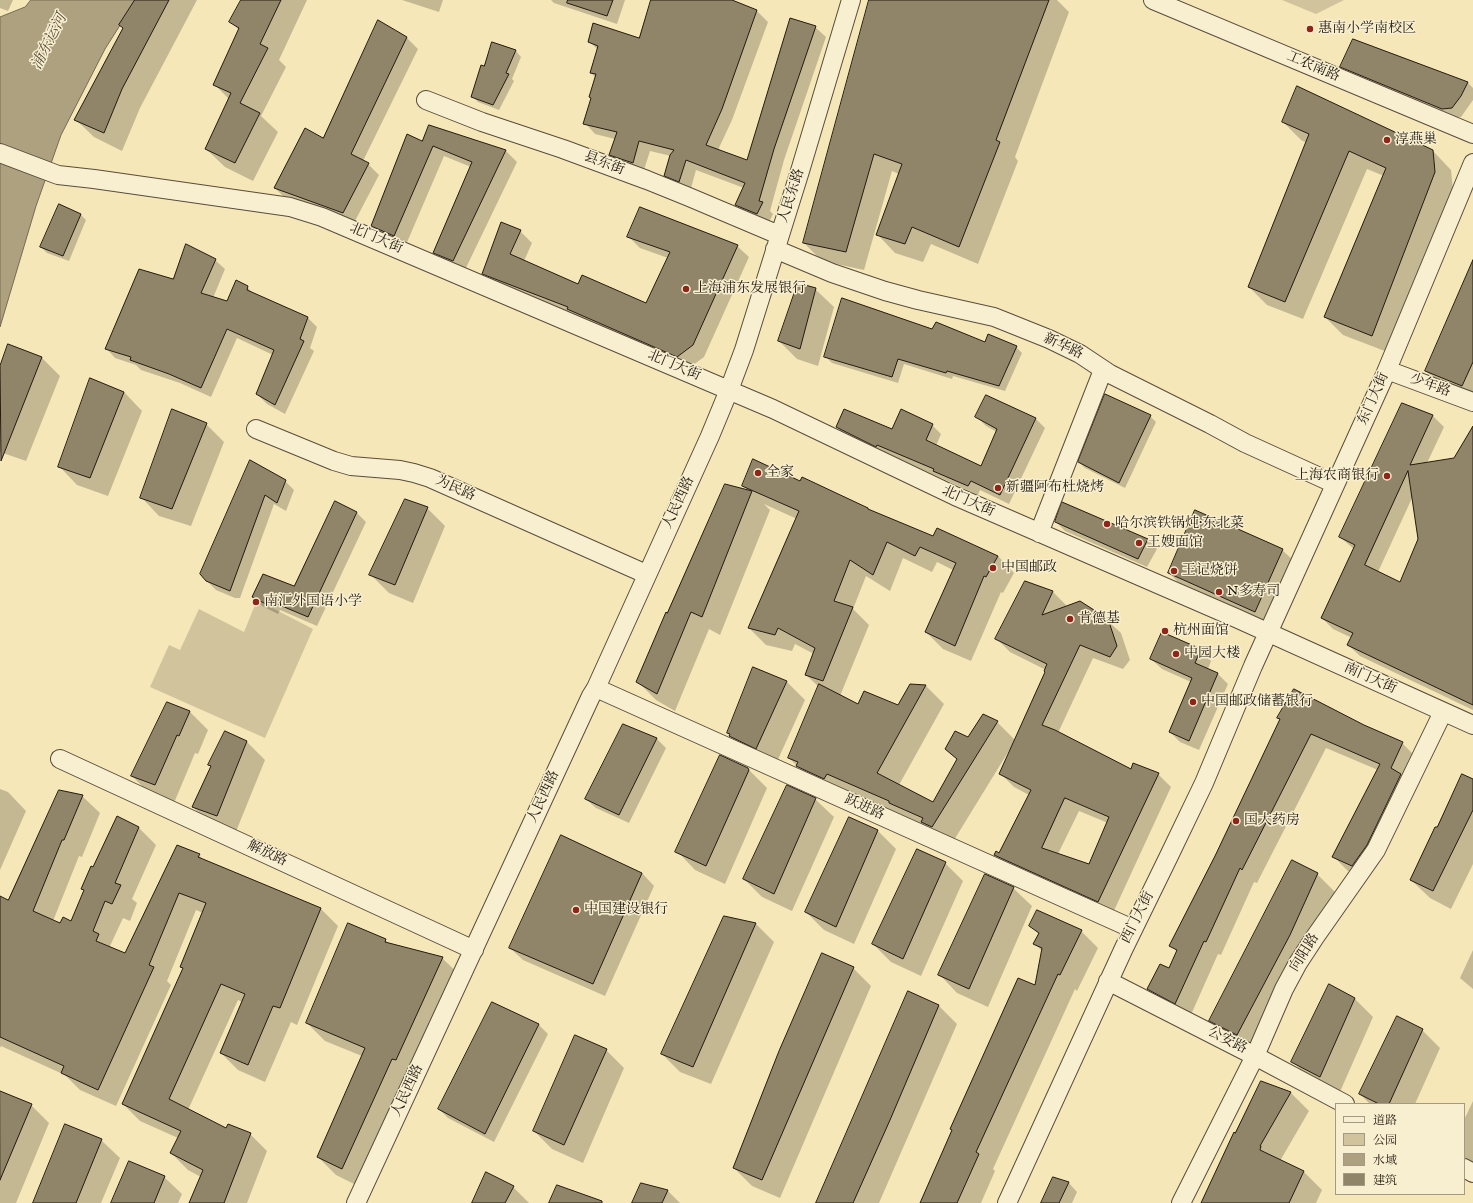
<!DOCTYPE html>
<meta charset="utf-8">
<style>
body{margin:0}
#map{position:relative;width:1473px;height:1203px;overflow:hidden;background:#f5e7b8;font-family:"IM FELL DW Pica","Noto Serif SC",serif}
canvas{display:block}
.legend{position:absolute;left:1335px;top:1103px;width:130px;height:92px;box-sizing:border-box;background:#f8efd1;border:1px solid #a39a85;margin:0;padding:5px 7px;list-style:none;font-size:12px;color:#231a12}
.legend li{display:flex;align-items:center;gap:8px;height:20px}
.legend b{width:20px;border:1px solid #a39a85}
</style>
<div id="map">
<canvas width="1473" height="1203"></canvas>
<ul class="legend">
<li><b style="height:5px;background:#f8efd1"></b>道路</li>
<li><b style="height:11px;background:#d1c49c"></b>公园</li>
<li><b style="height:11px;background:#aea180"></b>水域</li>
<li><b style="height:11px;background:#908568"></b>建筑</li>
</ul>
</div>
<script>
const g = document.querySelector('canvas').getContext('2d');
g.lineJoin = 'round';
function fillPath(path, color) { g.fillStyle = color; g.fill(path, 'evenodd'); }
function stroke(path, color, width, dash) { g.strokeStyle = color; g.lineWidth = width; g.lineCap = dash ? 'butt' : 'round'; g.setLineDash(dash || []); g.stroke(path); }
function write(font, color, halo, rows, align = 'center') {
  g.font = font + ' "IM FELL DW Pica","Noto Serif SC",serif'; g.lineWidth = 3; g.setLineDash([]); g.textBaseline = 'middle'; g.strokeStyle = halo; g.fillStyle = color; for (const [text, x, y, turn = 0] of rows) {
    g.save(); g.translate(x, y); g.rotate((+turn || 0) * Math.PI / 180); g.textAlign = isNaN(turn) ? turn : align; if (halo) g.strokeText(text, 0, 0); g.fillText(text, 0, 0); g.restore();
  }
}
fillPath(new Path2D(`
 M 1282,0 L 1344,0 L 1316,14 Z
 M 257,600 L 313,629 L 265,738 L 150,687 L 169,645 L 180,650 L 199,609 L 244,632 Z`), '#d1c49c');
const water = new Path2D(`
 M 31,0 L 136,0 L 105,49 L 61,135 L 36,206 L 0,327 L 0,17 L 25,7 Z`);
fillPath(water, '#aea180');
stroke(water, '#766b54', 1);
fillPath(new Path2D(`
 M 0,0 L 13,0 L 8,11 L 0,8 Z
 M 136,0 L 197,0 L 140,108 L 122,151 L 94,137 L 75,119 L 124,28 Z
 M 242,0 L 307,0 L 279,60 L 286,67 L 261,116 L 278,132 L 253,181 L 225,167 L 206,149 L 229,99 L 214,84 L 239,30 L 231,22 Z
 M 402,0 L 443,0 L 439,12 Z
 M 551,0 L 625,0 L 617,24 L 554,3 Z
 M 652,0 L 730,0 L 757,11 L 768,22 L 732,120 L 718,150 L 747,161 L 815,27 L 826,37 L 784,160 L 770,211 L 773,214 L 768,224 L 747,216 L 737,205 L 744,188 L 696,170 L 690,192 L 676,186 L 665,175 L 671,156 L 650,151 L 643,173 L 620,165 L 610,154 L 615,139 L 595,134 L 585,123 L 596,78 L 591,73 L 598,50 L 589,41 L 639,39 Z
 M 871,0 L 1057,0 L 1069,12 L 1015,157 L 1018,161 L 978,264 L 931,244 L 923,262 L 895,253 L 877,234 L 899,174 L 892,171 L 864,270 L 822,261 L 804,243 Z
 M 378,21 L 407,38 L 418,49 L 363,161 L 368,164 L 379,175 L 354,223 L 286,199 L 275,188 L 324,140 Z
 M 492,43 L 516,51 L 521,57 L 512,79 L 514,81 L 499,110 L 478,102 L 472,96 L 485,67 Z
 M 1341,67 L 1468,83 L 1473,88 L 1473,100 L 1461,117 L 1452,118 L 1351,76 Z
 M 1283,122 L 1433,151 L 1451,170 L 1453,190 L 1390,353 L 1343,335 L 1325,317 L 1384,176 L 1367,169 L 1303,319 L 1267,305 L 1249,287 L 1307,143 L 1301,140 Z
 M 430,126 L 506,151 L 517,162 L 464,272 L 446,264 L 435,253 L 471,167 L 444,156 L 405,247 L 383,237 L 372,226 L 422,142 Z
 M 80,214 L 86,220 L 69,261 L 47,253 L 41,247 Z
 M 501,224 L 520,231 L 532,243 L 524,261 L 578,285 L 647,304 L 668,258 L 640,248 L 628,236 L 737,246 L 749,257 L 704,357 L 689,368 L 495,285 L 483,273 Z
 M 215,260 L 225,269 L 213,298 L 227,302 L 247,287 L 254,294 L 307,317 L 317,327 L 310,348 L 314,351 L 285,414 L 267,404 L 257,394 L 273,355 L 237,338 L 211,397 L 180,383 L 141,370 L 136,365 L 115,358 L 106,348 L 173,281 Z
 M 1473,261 L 1473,400 L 1444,389 L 1426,371 Z
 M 815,289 L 834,307 L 818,366 L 797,359 L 779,341 Z
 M 933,331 L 986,343 L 1016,347 L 1022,353 L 1005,391 L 953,376 L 952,379 L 904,364 L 898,383 L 832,363 L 826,357 Z
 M 9,345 L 42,358 L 60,376 L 26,461 L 0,452 L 0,369 Z
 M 124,392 L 142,411 L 108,496 L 77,485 L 59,466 Z
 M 986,396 L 1036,419 L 1045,428 L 1009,504 L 980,490 L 978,495 L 887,453 L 886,455 L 846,436 L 837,427 L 893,430 L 932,425 L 941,434 L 936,446 L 981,467 L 997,432 L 986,426 L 977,417 Z
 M 1150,416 L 1156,422 L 1125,488 L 1085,468 L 1079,462 Z
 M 1433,416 L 1444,427 L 1427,463 L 1454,459 L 1473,428 L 1473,710 L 1360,656 L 1348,645 L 1352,638 L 1333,629 L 1322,618 L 1355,550 L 1340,537 ZM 1413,496 L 1419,539 L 1400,583 L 1378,572 Z
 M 206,424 L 224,442 L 191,526 L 159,516 L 141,497 Z
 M 251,461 L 285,481 L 294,490 L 286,511 L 274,504 L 240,598 L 235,598 L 216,590 L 206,580 Z
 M 801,482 L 868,508 L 870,511 L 934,538 L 938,530 L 998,556 L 1014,573 L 1003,593 L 1001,592 L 971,661 L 943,649 L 926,632 L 953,570 L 937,562 L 932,572 L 903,558 L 890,591 L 866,576 L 853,609 L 869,625 L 840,696 L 858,705 L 898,706 L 926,686 L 944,704 L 899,785 L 933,803 L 958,760 L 946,749 L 969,738 L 983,715 L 997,722 L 1015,740 L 1046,672 L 1046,670 L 1010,652 L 997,639 L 1025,582 L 1053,592 L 1066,605 L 1065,608 L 1107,620 L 1121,633 L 1130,660 L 1123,669 L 1093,658 L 1058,733 L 1131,770 L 1158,774 L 1171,787 L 1112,915 L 1009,868 L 995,855 L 1000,854 L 1029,795 L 1014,787 L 1001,774 L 1011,750 L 1010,749 L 951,845 L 815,784 L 789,758 L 819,687 L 806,675 L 814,654 L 795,644 L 792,651 L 766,645 L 749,628 L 797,519 L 764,504 L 770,510 L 720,635 L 709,629 L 675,711 L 656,700 L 637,681 L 667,614 L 748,491 L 743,485 ZM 1079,811 L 1108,823 L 1090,865 L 1058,854 Z
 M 1063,504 L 1148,539 L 1157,549 L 1147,567 L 1065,531 L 1056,522 Z
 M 427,508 L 445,526 L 413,603 L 389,593 L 371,575 Z
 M 357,513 L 366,522 L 317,626 L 280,610 L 278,614 L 262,606 L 253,597 L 295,588 Z
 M 1282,550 L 1292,559 L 1264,621 L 1178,582 L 1169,573 Z
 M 1162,633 L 1201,650 L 1211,661 L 1208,669 L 1217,673 L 1228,684 L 1199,750 L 1180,742 L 1170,732 L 1191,682 L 1162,669 L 1151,659 Z
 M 754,668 L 787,682 L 805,700 L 775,766 L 749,754 L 730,736 Z
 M 167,703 L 190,712 L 208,730 L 198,754 L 195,753 L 174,803 L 150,794 L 132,776 Z
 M 1278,718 L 1363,726 L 1402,743 L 1416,757 L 1415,789 L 1381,859 L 1366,880 L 1348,871 L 1334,857 L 1378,770 L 1326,748 L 1257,883 L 1254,882 L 1221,955 L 1218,954 L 1190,1017 L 1163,1003 L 1148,989 L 1169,969 L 1177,952 L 1171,945 L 1215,856 L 1281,720 Z
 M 623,725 L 657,739 L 666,748 L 629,823 L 596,808 L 586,799 Z
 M 225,732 L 247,742 L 265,760 L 235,834 L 211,825 L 193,807 L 212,768 L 209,765 Z
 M 747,768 L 767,788 L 725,884 L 695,870 L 677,851 Z
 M 1473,780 L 1473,864 L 1451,909 L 1430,898 L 1411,880 L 1438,829 Z
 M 0,789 L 8,792 L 26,811 L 0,870 Z
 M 82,796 L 100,813 L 82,857 L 79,856 L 53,921 L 60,925 L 72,922 L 85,891 L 83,889 L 117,818 L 139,828 L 156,845 L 132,899 L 137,903 L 130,921 L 123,918 L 110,946 L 114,950 L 125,955 L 199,855 L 204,861 L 321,909 L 338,926 L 297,1025 L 291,1022 L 265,1082 L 238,1070 L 221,1053 L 242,1002 L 238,1000 L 188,1110 L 227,1130 L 250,1134 L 267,1151 L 247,1203 L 190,1203 L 201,1177 L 188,1170 L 171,1153 L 178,1138 L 140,1121 L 123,1104 L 184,969 L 181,967 L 203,913 L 196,910 L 167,981 L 171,985 L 116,1106 L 80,1090 L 65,1075 L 1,1046 L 0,1048 L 0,897 L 8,901 Z
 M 815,799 L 834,817 L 792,911 L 762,897 L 744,879 Z
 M 849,819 L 878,831 L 896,849 L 854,944 L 824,930 L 806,912 Z
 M 945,863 L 963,881 L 921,976 L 891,962 L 873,944 Z
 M 642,873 L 654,886 L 605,996 L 523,960 L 510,948 Z
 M 1317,874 L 1335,892 L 1308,953 L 1256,1053 L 1228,1039 L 1210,1020 Z
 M 1013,888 L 1032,906 L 988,1007 L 957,993 L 939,974 Z
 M 724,917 L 756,924 L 774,942 L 711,1084 L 680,1072 L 662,1054 Z
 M 1031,926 L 1081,931 L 1098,948 L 1077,991 L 1075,989 L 993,1169 L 995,1171 L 981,1203 L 921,1203 L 1036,987 L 1043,952 L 1035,944 L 1039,934 Z
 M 385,940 L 390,944 L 442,958 L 461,976 L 360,1187 L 336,1175 L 318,1157 L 362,1056 L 325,1041 L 307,1023 Z
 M 1473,950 L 1473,989 L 1460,978 Z
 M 853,968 L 871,986 L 780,1198 L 752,1186 L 734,1168 Z
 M 908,993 L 939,1006 L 957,1024 L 879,1203 L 817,1203 Z
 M 1355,999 L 1373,1017 L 1339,1094 L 1311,1080 L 1293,1062 Z
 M 493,1003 L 539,1025 L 548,1034 L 494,1142 L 448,1118 L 439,1109 Z
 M 1422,1030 L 1440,1048 L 1415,1104 L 1370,1104 L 1360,1094 Z
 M 606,1050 L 624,1068 L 583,1163 L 552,1149 L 534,1131 Z
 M 1261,1082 L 1291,1093 L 1309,1111 L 1280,1161 L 1303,1171 L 1322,1190 L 1316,1203 L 1202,1203 Z
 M 0,1092 L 31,1105 L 49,1123 L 16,1203 L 0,1203 Z
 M 1473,1101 L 1473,1167 L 1464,1163 L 1464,1120 Z
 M 101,1140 L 120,1158 L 101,1203 L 34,1203 Z
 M 164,1177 L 182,1194 L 178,1203 L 112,1203 Z
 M 1068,1182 L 1077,1192 L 1072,1203 L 1042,1203 Z
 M 641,1185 L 668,1191 L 680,1203 L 633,1203 Z
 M 513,1187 L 529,1203 L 473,1203 Z`), '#0003');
const building = new Path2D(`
 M 135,0 L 169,0 L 122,89 L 104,133 L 74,120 L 123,28 L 119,25 Z
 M 241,0 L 281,0 L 260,44 L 268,48 L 240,103 L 260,113 L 235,163 L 205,149 L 231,93 L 213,85 L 239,28 L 229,22 Z
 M 568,0 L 613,0 L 607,16 L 567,3 Z
 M 651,0 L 732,0 L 757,10 L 722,109 L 706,145 L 747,160 L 790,18 L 816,26 L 774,149 L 759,201 L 763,202 L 757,214 L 735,205 L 745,183 L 686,160 L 679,182 L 664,176 L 670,155 L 674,150 L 639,141 L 633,163 L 609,155 L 617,132 L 583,124 L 591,98 L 589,97 L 596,74 L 590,73 L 598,46 L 588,42 L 593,23 L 639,38 Z
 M 869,0 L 1049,0 L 996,140 L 1000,142 L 959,247 L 912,227 L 905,244 L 876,235 L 902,164 L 874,154 L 846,252 L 803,243 Z
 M 378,20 L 407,37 L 351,154 L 369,163 L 343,213 L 274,188 L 305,128 L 323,138 Z
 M 1353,39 L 1468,82 L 1461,96 L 1452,108 L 1442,109 L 1340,67 Z
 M 492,42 L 516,50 L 506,73 L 509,74 L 493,105 L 471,97 L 481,65 L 484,66 Z
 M 1297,86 L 1433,150 L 1435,172 L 1372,336 L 1324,317 L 1386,168 L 1349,151 L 1285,302 L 1248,287 L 1309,134 L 1282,122 Z
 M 429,125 L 506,150 L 453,261 L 433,253 L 472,162 L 433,146 L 394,236 L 371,226 L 407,134 L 422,141 Z
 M 59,204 L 81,214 L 63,256 L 40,247 Z
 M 640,207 L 738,245 L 693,345 L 677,357 L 567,309 L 568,307 L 482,274 L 501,222 L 521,230 L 510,254 L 578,284 L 582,275 L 646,303 L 670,252 L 627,237 Z
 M 186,244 L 216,259 L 201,293 L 227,301 L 236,280 L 248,286 L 247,290 L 308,317 L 300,339 L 304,341 L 275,405 L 256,394 L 274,350 L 227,329 L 201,388 L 169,374 L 130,360 L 131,357 L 105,349 L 139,269 L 173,279 Z
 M 1473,260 L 1473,362 L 1462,386 L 1425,371 Z
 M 798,283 L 816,288 L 800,349 L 778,341 Z
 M 842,298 L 932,329 L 936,322 L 985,342 L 988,334 L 1017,346 L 999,386 L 947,371 L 946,373 L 898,359 L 892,377 L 824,357 Z
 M 8,344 L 42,357 L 1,461 L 0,366 Z
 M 90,378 L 124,392 L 90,478 L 58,467 Z
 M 1105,394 L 1151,415 L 1119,483 L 1078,462 Z
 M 986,395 L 1036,418 L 1000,495 L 971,481 L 968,486 L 933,471 L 934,469 L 877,445 L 876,447 L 836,427 L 844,409 L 892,429 L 901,409 L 933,424 L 926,440 L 981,466 L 997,429 L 975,417 Z
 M 1402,403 L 1433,415 L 1410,465 L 1454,458 L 1473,426 L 1473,705 L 1347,645 L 1353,633 L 1321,618 L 1355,545 L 1339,537 ZM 1408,471 L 1418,539 L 1400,582 L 1365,565 Z
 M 172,409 L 207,423 L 172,509 L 140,498 Z
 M 753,459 L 800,481 L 802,477 L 868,508 L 868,509 L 933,536 L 937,528 L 998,556 L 986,577 L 984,576 L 955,646 L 925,632 L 956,563 L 920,547 L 915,556 L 887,542 L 873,575 L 850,560 L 834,601 L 853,607 L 823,681 L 805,675 L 815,648 L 778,628 L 775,635 L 748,628 L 799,511 L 742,486 Z
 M 250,460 L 286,480 L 277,503 L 265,495 L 230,591 L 206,581 L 200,574 Z
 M 725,484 L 752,491 L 702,617 L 691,612 L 657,694 L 636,682 L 666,612 L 667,613 Z
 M 405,499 L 428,507 L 395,585 L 369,575 Z
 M 335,501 L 357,512 L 308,617 L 270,601 L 268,605 L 252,597 L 263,574 L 294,586 Z
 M 1062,502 L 1148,539 L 1138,559 L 1055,522 Z
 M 1195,510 L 1283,549 L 1255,612 L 1168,573 Z
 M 1025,581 L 1053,591 L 1042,615 L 1080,601 L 1108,619 L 1117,646 L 1110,657 L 1080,645 L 1042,725 L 1055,730 L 1131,769 L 1133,763 L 1159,773 L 1098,902 L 994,855 L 996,851 L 999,853 L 1031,790 L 999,774 L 1045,672 L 1044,671 L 1047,664 L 995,639 ZM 1065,798 L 1109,817 L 1089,864 L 1042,848 Z
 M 1162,632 L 1201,649 L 1195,663 L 1218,673 L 1189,741 L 1169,732 L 1192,678 L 1150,659 Z
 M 753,667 L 787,681 L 756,749 L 729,736 L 730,734 L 727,733 Z
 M 819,684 L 858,704 L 864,691 L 898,705 L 910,684 L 926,685 L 877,773 L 933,802 L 957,759 L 945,749 L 955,731 L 968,737 L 983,714 L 998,721 L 932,827 L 921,822 L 923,818 L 889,803 L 889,801 L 827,774 L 824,779 L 796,766 L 798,762 L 788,758 Z
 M 1294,689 L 1364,725 L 1403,742 L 1391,768 L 1401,774 L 1367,845 L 1352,866 L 1332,857 L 1380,764 L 1311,734 L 1242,870 L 1240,868 L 1206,942 L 1204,941 L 1175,1004 L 1147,989 L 1160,964 L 1169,968 L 1177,950 L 1169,946 L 1215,856 L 1280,719 L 1277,718 Z
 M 167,702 L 190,711 L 179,736 L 177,735 L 155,785 L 131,776 Z
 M 623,724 L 657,738 L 619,815 L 585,799 Z
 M 225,731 L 247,741 L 217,816 L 192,807 L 211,766 L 208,765 Z
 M 720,755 L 748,768 L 749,770 L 706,866 L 675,852 Z
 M 1462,774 L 1473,779 L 1473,810 L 1433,891 L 1410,880 L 1435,827 L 1437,827 Z
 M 787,785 L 816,798 L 774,894 L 743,879 Z
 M 59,790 L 83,795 L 64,840 L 62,840 L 33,911 L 60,923 L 63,917 L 71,921 L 84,890 L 81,889 L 91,866 L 93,867 L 117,816 L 139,827 L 115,883 L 121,885 L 112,904 L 105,901 L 93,931 L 99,934 L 96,941 L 125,953 L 177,845 L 200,854 L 198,857 L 321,908 L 280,1008 L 273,1006 L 248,1065 L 220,1053 L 245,994 L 221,984 L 169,1099 L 226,1128 L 228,1124 L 251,1133 L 224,1203 L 189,1203 L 203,1170 L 170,1153 L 181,1131 L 122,1104 L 183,968 L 180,967 L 206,903 L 179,893 L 149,965 L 154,967 L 98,1090 L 61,1073 L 64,1066 L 0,1037 L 0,896 L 8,900 Z
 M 849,817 L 878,830 L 836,927 L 805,912 Z
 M 561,835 L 642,873 L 593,984 L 509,948 Z
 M 917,849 L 946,862 L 903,959 L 872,944 Z
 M 1292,860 L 1318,873 L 1290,935 L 1237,1035 L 1209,1021 Z
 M 985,874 L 1014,887 L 969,989 L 938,975 Z
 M 1037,910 L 1082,930 L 1060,975 L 1058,974 L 976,1152 L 979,1154 L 957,1203 L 920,1203 L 952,1130 L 950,1129 L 1018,978 L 1035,985 L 1042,948 L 1033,944 L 1039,933 L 1029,926 Z
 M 724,916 L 756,923 L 693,1067 L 661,1054 Z
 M 348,923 L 386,939 L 385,942 L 443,957 L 396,1060 L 392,1059 L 342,1169 L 317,1157 L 365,1048 L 306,1023 Z
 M 822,953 L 854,967 L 762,1180 L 733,1168 L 779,1051 Z
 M 1329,984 L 1355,998 L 1320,1077 L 1291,1062 Z
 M 908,991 L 939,1005 L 890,1120 L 853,1203 L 816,1203 Z
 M 492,1002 L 539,1024 L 485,1134 L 438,1109 Z
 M 1397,1016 L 1423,1029 L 1389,1104 L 1379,1104 L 1359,1094 Z
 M 575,1035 L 607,1049 L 564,1145 L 533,1131 Z
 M 1261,1081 L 1291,1092 L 1260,1146 L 1261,1146 L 1260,1150 L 1304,1171 L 1289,1203 L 1201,1203 L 1234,1132 L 1235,1133 Z
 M 0,1091 L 32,1104 L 0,1180 Z
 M 65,1124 L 102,1139 L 76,1203 L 33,1203 Z
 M 129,1161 L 165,1176 L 154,1203 L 111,1203 Z
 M 486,1172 L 514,1186 L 505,1203 L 472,1203 Z
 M 1053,1177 L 1069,1182 L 1059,1203 L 1041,1203 Z
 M 641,1183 L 668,1190 L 662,1203 L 632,1203 Z
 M 557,1185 L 602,1201 L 602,1203 L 549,1203 Z`);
fillPath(building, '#908568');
stroke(building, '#231a12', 1);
const minor = new Path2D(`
 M 1153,0 L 1473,134
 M 426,100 L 482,122 L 563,149 L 647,180 L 689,197 L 779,235
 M 0,153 L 58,175 L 94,179 L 290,207 L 322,217 L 773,409 L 955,496 L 1236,618 L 1473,725
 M 775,249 L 832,273 L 885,291 L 918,300 L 994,317 L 1049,339 L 1080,354 L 1110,374 L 1210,424 L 1245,443 L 1335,484
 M 1387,370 L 1473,402
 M 256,429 L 334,461 L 351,466 L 400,470 L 414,473 L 430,478 L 646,574
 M 1039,533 L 1103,370
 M 596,688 L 1133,929
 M 60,759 L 474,950
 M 1108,981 L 1255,1056 L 1345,1104
 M 1464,1168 L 1473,1173
 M 356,1203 L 591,696 L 596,688 L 710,436 L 729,390 L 744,350 L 800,171 L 851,0
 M 1007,1203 L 1124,948 L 1168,858 L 1204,783 L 1253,666 L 1384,377 L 1473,163
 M 1181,1203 L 1255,1056 L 1284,989 L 1298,963 L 1315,937 L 1376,850 L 1443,712`);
stroke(minor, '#584d3c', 20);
stroke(minor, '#f8efd1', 18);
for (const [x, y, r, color] of [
 [1310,29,4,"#8f2418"],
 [1387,140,4,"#8f2418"],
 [686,289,4,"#8f2418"],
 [758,473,4,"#8f2418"],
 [1387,476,4,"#8f2418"],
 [998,488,4,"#8f2418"],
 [1107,524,4,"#8f2418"],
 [1139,543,4,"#8f2418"],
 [993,568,4,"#8f2418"],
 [1174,571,4,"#8f2418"],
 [1219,592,4,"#8f2418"],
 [256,602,4,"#8f2418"],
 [1070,619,4,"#8f2418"],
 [1165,631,4,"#8f2418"],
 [1176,654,4,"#8f2418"],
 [1193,702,4,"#8f2418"],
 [1236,821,4,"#8f2418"],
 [576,910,4,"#8f2418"]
]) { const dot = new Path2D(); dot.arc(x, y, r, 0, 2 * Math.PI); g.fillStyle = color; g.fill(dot); stroke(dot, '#f8efd1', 1.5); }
write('14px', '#231a12', '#f8efd1', [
 ["惠南小学南校区",1318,29],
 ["淳燕巢",1395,140],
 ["上海浦东发展银行",694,289],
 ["全家",766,473],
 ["上海农商银行",1379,476,"right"],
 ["新疆阿布杜烧烤",1006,488],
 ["哈尔滨铁锅炖·东北菜",1115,524],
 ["王嫂面馆",1147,543],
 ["中国邮政",1001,568],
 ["王记烧饼",1182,571],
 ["N多寿司",1227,592],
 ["南汇外国语小学",264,602],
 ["肯德基",1078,619],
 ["杭州面馆",1173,631],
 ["中园大楼",1184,654],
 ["中国邮政储蓄银行",1201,702],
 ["国大药房",1244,821],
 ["中国建设银行",584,910]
], 'left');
write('14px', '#231a12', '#f8efd1', [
 ["工农南路",1313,67,23],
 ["县东街",604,164,21],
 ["人民东路",792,196,-72],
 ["北门大街",376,239,23],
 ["新华路",1063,347,25],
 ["北门大街",674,366,23],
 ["少年路",1430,386,20],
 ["东门大街",1374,399,-66],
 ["为民路",455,489,24],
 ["北门大街",968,502,24],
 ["人民西路",679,503,-65],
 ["南门大街",1370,679,24],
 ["人民西路",544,797,-65],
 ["跃进路",864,808,24],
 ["解放路",267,854,25],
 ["西门大街",1138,918,-63],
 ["向阳路",1305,953,-58],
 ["公安路",1227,1041,27],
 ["人民西路",408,1091,-65]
]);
write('italic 15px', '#5b503e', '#f8efd1', [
 ["浦东运河",50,42,-63]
]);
</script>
